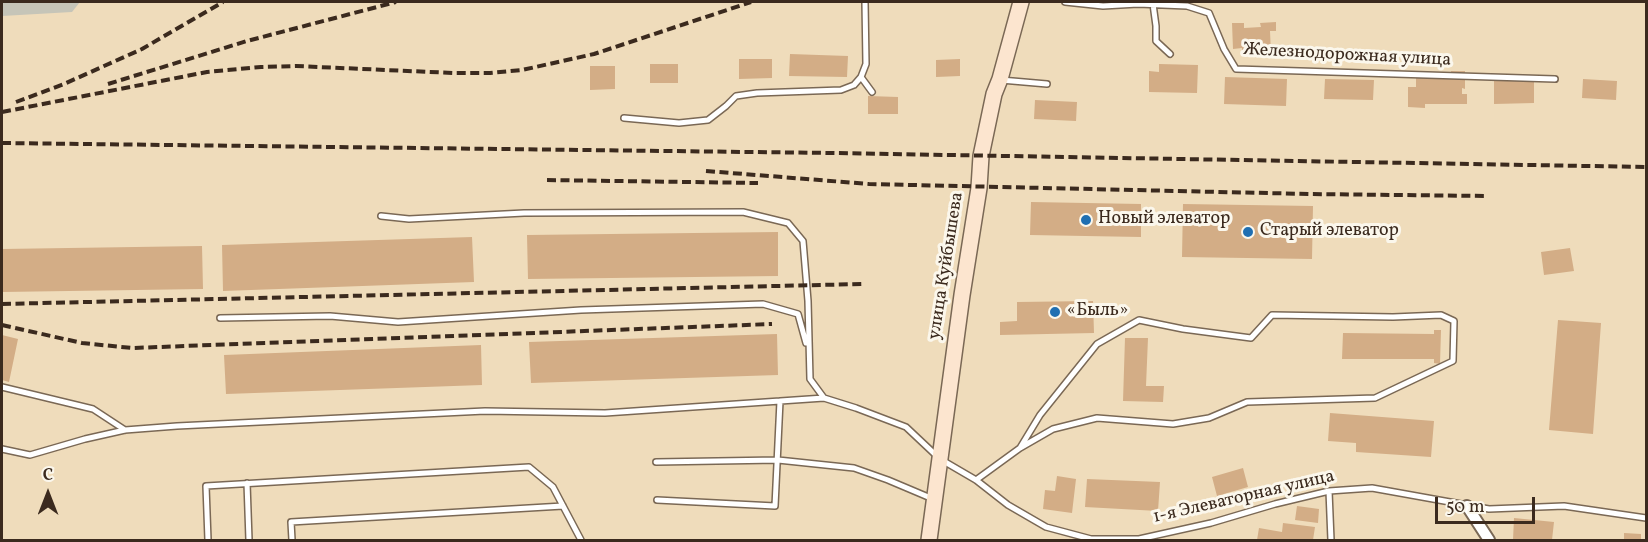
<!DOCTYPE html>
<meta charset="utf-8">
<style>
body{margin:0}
#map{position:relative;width:1648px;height:542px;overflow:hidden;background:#efdcbb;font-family:Vollkorn,serif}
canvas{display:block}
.frame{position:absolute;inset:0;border:3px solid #3b2a1e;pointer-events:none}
.north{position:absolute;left:18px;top:464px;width:60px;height:60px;-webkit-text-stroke:4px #fbf7ec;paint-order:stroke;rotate:0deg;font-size:16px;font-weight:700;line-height:24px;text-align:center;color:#3b2a1e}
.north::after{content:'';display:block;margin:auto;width:21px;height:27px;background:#3b2a1e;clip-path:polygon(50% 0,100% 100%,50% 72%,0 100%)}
.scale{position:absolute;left:1435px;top:497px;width:100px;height:27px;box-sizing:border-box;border:3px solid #3b2a1e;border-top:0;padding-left:8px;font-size:18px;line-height:21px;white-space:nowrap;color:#3b2a1e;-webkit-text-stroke:4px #fbf7ec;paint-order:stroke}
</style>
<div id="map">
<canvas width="1648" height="542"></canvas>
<div class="frame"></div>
<div class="north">С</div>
<div class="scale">50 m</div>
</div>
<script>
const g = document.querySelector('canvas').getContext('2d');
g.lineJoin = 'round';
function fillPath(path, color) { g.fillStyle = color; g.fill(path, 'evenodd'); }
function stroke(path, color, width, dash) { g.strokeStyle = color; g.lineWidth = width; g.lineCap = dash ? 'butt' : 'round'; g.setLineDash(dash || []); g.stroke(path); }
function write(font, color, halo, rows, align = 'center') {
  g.font = font + ' Vollkorn,serif'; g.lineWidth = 6; g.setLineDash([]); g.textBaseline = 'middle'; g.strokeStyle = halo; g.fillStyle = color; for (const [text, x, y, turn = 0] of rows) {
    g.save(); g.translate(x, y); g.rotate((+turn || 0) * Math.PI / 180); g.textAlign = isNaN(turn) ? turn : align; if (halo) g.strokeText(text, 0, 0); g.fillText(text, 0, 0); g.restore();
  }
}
fillPath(new Path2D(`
 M 2,2 L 80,2 L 72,12 L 2,16 Z`), '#c6c5b8');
fillPath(new Path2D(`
 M 1276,22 L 1276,31 L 1270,31 L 1271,54 L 1242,55 L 1242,48 L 1233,49 L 1232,23 L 1244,23 L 1244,28 L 1261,27 L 1260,23 Z
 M 790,54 L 848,56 L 847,77 L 789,76 Z
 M 739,59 L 772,59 L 772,78 L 739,79 Z
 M 960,59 L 960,76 L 936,77 L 936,60 Z
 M 650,64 L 678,64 L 678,83 L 650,83 Z
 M 1159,64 L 1198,65 L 1197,93 L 1149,92 L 1149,71 L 1159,72 Z
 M 590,66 L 615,66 L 615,89 L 590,90 Z
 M 1451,71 L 1465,71 L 1465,89 L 1462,88 L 1462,94 L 1467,94 L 1467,104 L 1425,104 L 1425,108 L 1408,107 L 1408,87 L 1416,87 L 1416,78 L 1451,78 Z
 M 1225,77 L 1287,79 L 1286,106 L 1224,104 Z
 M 1325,79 L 1374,80 L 1373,100 L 1324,99 Z
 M 1583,79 L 1617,81 L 1616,100 L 1582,98 Z
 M 1534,80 L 1534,103 L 1494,104 L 1494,81 Z
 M 868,96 L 898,97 L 898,114 L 868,114 Z
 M 1035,100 L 1077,102 L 1076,121 L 1034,119 Z
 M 1031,202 L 1141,204 L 1141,237 L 1030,235 Z
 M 1183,204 L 1313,206 L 1312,259 L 1182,257 Z
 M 778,232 L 778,276 L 528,279 L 527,235 Z
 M 472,237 L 474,282 L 223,291 L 222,245 Z
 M 202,246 L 203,289 L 2,292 L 2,249 Z
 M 1570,248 L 1574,271 L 1544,275 L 1541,252 Z
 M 1093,301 L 1094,333 L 1000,335 L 1000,322 L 1017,321 L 1017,302 Z
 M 1558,320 L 1601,323 L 1593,434 L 1549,430 Z
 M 1434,330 L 1441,330 L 1440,364 L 1434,363 L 1434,359 L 1342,359 L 1343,333 L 1434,334 Z
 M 777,334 L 778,375 L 531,383 L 529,342 Z
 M 2,335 L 18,339 L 9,382 L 2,380 Z
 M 1125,338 L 1148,338 L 1146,386 L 1164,386 L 1163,402 L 1123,401 Z
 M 481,345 L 482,385 L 226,394 L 224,355 Z
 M 1330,413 L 1434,421 L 1431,457 L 1356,452 L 1356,443 L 1328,441 Z
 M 1243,468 L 1248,487 L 1217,496 L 1212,477 Z
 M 1057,476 L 1076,479 L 1072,513 L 1043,509 L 1045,490 L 1055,491 Z
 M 1087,479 L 1160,482 L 1158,511 L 1085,507 Z
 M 1297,506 L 1319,509 L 1318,523 L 1295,520 Z
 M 1514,518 L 1554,522 L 1552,540 L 1513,540 Z
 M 1283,523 L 1315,527 L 1313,540 L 1257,540 L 1259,528 L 1282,532 Z
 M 1624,533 L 1641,534 L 1641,540 L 1624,540 Z`), '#d3ad86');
const lane = new Path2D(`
 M 1065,2 L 1103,6 L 1138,4 L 1187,6 L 1209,13 L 1224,49 L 1236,69 L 1555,79
 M 1153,4 L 1156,26 L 1156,41 L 1170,54
 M 861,77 L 872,92
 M 1001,80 L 1047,84
 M 624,118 L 679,123 L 708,120 L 726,106 L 736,96 L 757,93 L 841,90 L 854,85 L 861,77 L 866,64 L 865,2
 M 381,216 L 409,219 L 524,213 L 743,212 L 788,223 L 803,241 L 808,301 L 810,379 L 824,398 L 856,408 L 906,427 L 940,459 L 976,480 L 1008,505 L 1046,527 L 1091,539 L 1139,539 L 1211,523 L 1275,504 L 1329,491 L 1372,488 L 1489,509 L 1564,506 L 1646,518
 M 220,318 L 330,316 L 398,322 L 581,310 L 763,304 L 798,314 L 806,343
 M 2,387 L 93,409 L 125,430
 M 2,449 L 30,455 L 85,439 L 125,430 L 177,426 L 485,411 L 605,413 L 824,398
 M 656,462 L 778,460 L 854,468 L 888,480 L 933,499
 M 976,480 L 1020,448 L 1053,429 L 1097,418 L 1173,424 L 1209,418 L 1247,402 L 1375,398 L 1453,361 L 1454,321 L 1441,315 L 1393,317 L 1272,315 L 1251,338 L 1183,329 L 1139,320 L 1097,344 L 1040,415 L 1020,448
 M 247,483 L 249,540
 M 1329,491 L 1331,540
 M 657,500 L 775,506 L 780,401
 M 208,540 L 206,486 L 529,467 L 553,487 L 581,540
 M 292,540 L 291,522 L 563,506`);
const street = new Path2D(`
 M 1467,506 L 1489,540`);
const secondary = new Path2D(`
 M 929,540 L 962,295 L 979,188 L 981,156 L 994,94 L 1000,79 L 1021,2`);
stroke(lane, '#7a6855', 8);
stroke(street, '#7a6855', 14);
stroke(secondary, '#7a6855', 18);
stroke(lane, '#fff', 5);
stroke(street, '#fff', 10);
stroke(secondary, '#fce5cf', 15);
stroke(new Path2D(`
 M 108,84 L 247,41 L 396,2
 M 16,102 L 64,84 L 142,49 L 223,2
 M 2,112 L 207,72 L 261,67 L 296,66 L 454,73 L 490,73 L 522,70 L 594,54 L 751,2
 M 2,143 L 833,153 L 1646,167
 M 706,171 L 869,184 L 1309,194 L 1486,196
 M 547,180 L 758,183
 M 2,304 L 862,284
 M 2,325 L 82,343 L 132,348 L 772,324`), '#3b2a1e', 4, [9, 4.5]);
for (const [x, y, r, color] of [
 [1086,220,6,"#1f6fb2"],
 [1248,232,6,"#1f6fb2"],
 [1055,312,6,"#1f6fb2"]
]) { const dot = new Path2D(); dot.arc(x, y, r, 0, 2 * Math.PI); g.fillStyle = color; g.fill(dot); stroke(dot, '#fbf7ec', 2); }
write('18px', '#3b2a1e', '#fbf7ec', [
 ["Железнодорожная улица",1347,56,3],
 ["улица Куйбышева",947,266,-81],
 ["1-я Элеваторная улица",1244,498,-13]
]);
write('18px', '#3b2a1e', '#fbf7ec', [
 ["Новый элеватор",1098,220],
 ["Старый элеватор",1260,232],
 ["«Быль»",1067,312]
], 'left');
</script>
